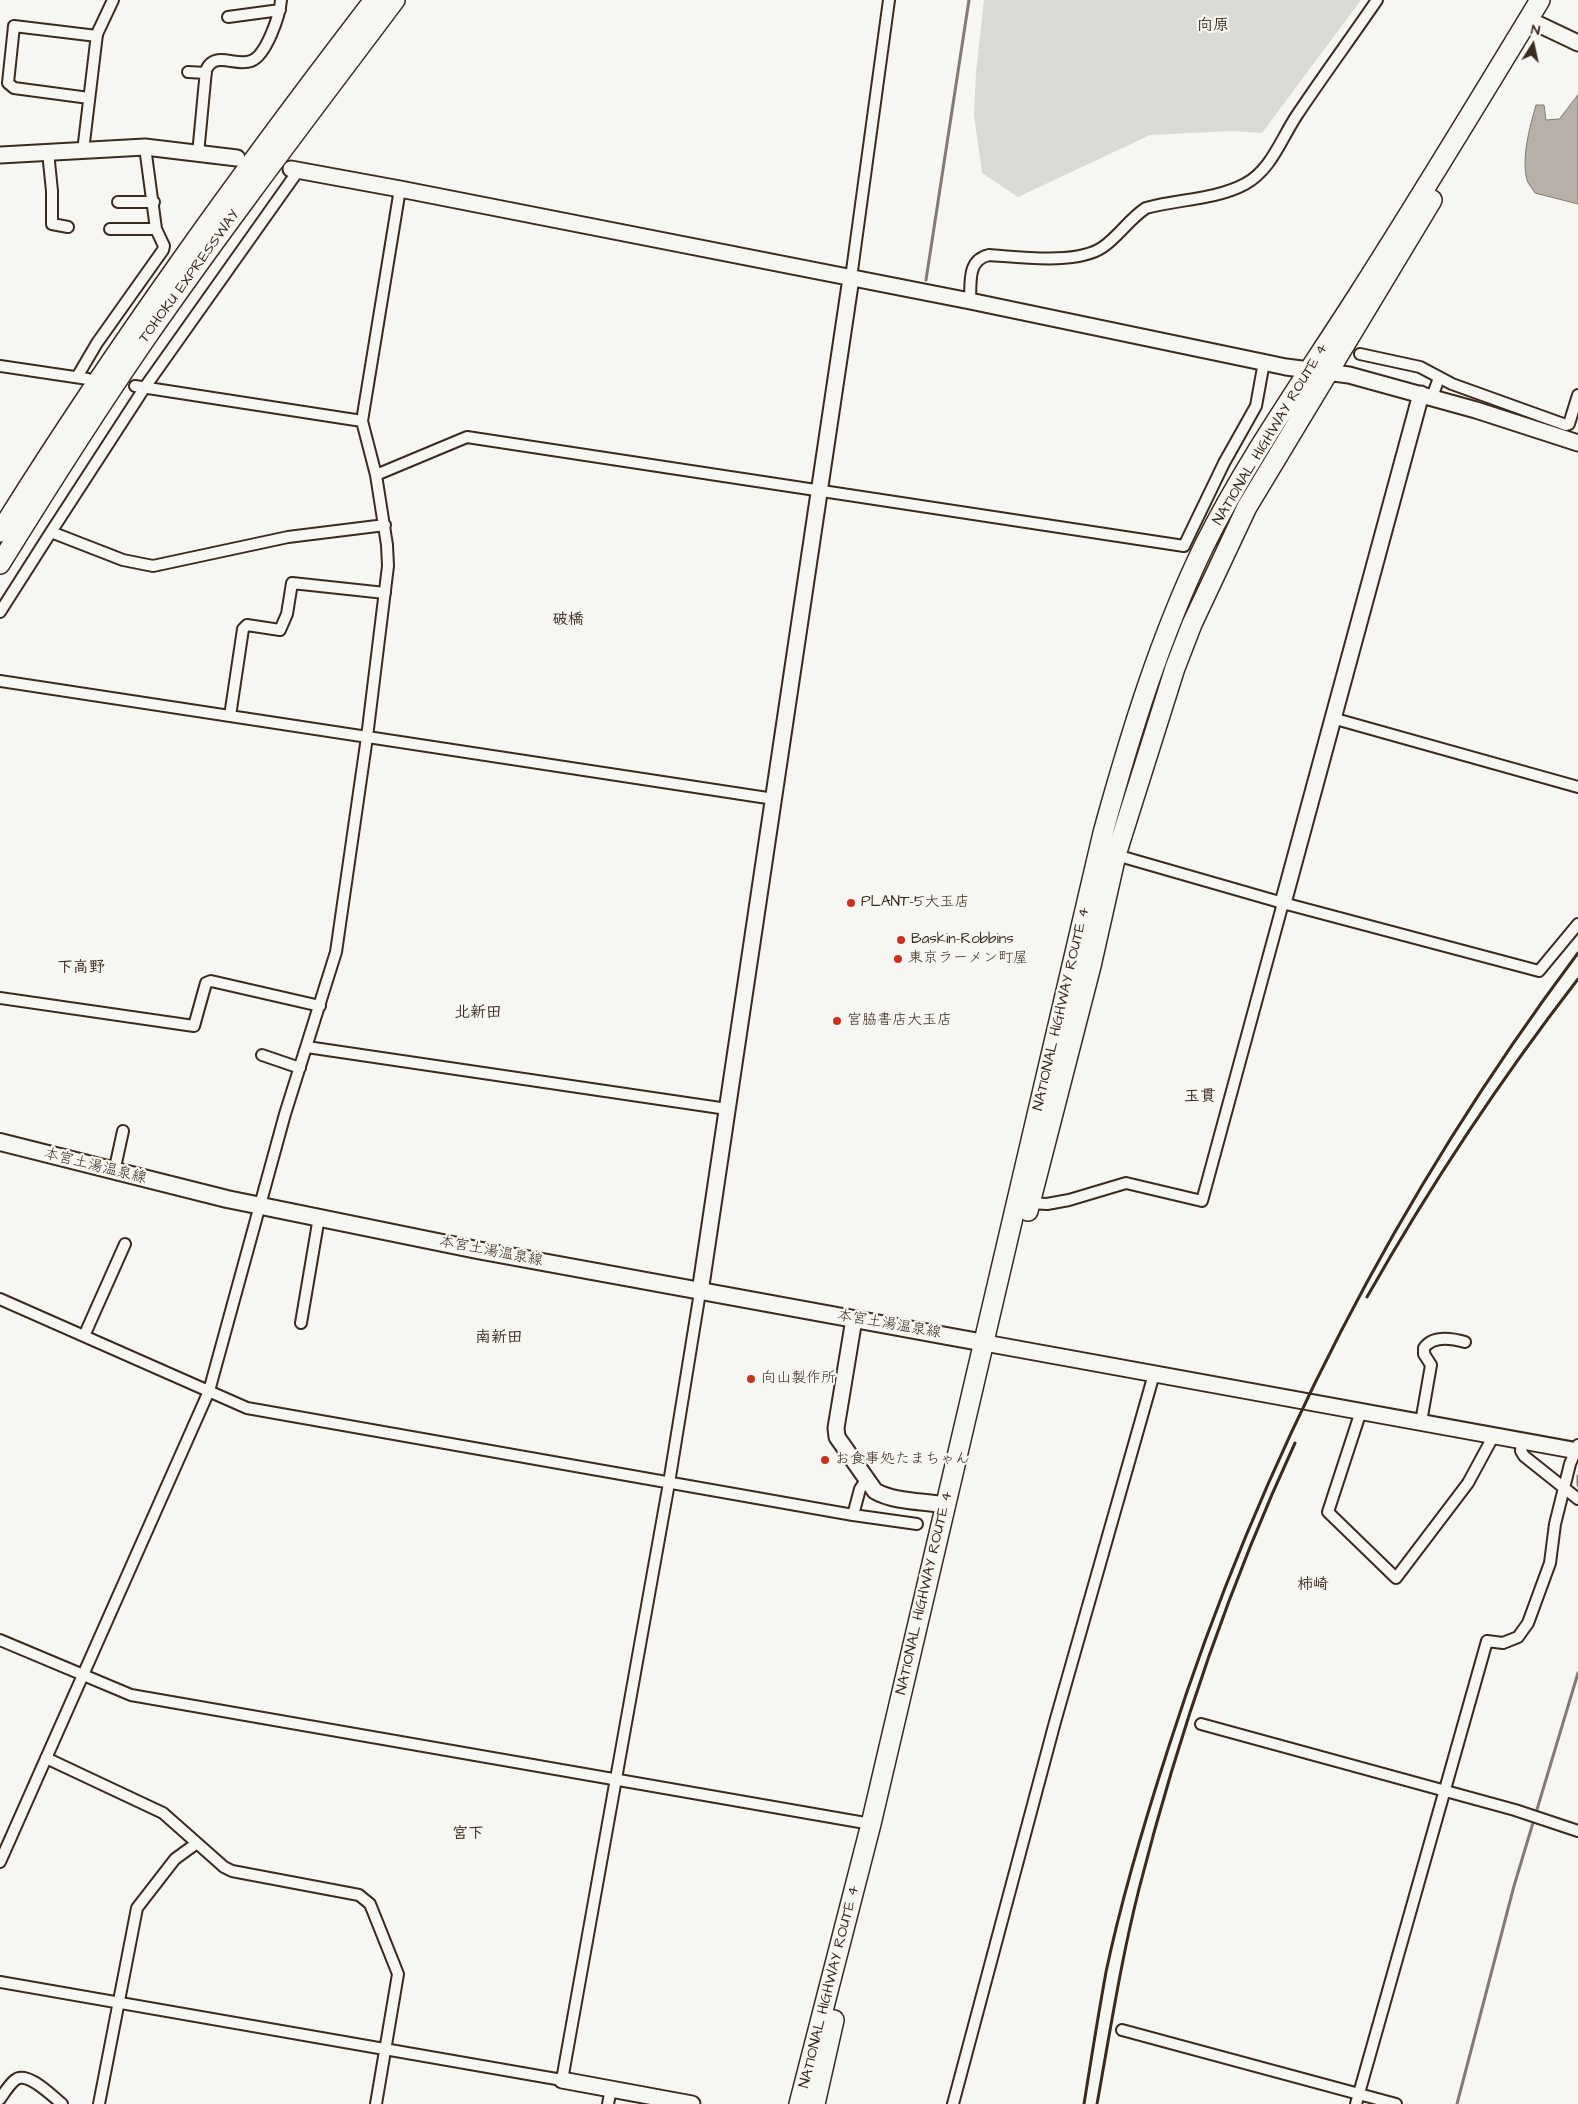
<!DOCTYPE html>
<meta charset="utf-8">
<style>
body{margin:0}
#map{position:relative;width:1578px;height:2104px;overflow:hidden;background:#f6f6f2;font-family:"Architects Daughter",sans-serif}
canvas{display:block}
.north{position:absolute;left:1508px;top:20px;width:50px;height:50px;-webkit-text-stroke:4px #f6f6f2;paint-order:stroke;rotate:10deg;font-size:14px;font-weight:700;line-height:20px;text-align:center;color:#3b2a1e}
.north::after{content:'';display:block;margin:auto;width:18px;height:22px;background:#3b2a1e;clip-path:polygon(50% 0,100% 100%,50% 72%,0 100%)}
</style>
<div id="map">
<canvas width="1578" height="2104"></canvas>
<div class="north">N</div>
</div>
<script>
const g = document.querySelector('canvas').getContext('2d');
g.lineJoin = 'round';
function fillPath(path, color) { g.fillStyle = color; g.fill(path, 'evenodd'); }
function stroke(path, color, width, dash) { g.strokeStyle = color; g.lineWidth = width; g.lineCap = dash ? 'butt' : 'round'; g.setLineDash(dash || []); g.stroke(path); }
function write(font, color, halo, rows, align = 'center') {
  g.font = font + ' "Architects Daughter","Klee One",sans-serif'; g.lineWidth = 4.5; g.setLineDash([]); g.textBaseline = 'middle'; g.strokeStyle = halo; g.fillStyle = color; for (const [text, x, y, turn = 0] of rows) {
    g.save(); g.translate(x, y); g.rotate((+turn || 0) * Math.PI / 180); g.textAlign = isNaN(turn) ? turn : align; if (halo) g.strokeText(text, 0, 0); g.fillText(text, 0, 0); g.restore();
  }
}
fillPath(new Path2D(`
 M 984,0 L 1361,0 L 1262,133 L 1232,131 L 1150,135 L 1018,197 L 982,173 L 974,115 L 976,72 Z`), '#dad9d3');
const water = new Path2D(`
 M 1578,95 L 1578,204 L 1535,193 C 1533,189 1528,184 1527,180 C 1521,158 1530,126 1536,105 L 1544,105 L 1546,120 L 1559,119 Z`);
fillPath(water, '#b6b0a9');
stroke(water, '#857a71', 1);
stroke(new Path2D(`
 M 926,280 L 969,0
 M 1578,1476 L 1578,1485
 M 1457,2104 L 1514,1886 L 1578,1673`), '#857a71', 3);
const street = new Path2D(`
 M 228,17 L 280,10
 M 188,72 L 206,73
 M 89,98 L 14,88 L 8,83 L 14,26 L 97,36
 M 83,151 L 97,34 L 113,0
 M 48,152 L 52,191 L 52,224 L 68,227
 M 198,154 L 206,70 C 215,50 235,67 251,61 C 266,56 280,15 281,0
 M 118,202 L 154,202
 M 110,229 L 156,229
 M 851,278 L 889,0
 M 970,301 C 971,282 967,260 989,255 C 1020,257 1077,265 1103,247 C 1119,236 1129,219 1146,208 C 1178,199 1215,200 1245,184 C 1271,170 1281,139 1297,115 C 1323,76 1351,38 1377,0
 M 1360,354 L 1420,367 L 1452,384 L 1566,425 L 1569,424 L 1578,395
 M 0,366 L 88,379
 M 77,377 L 97,343 L 163,250 L 164,246 L 156,229 L 145,147
 M 135,386 L 362,421
 M 1432,397 L 1439,378
 M 376,475 L 467,437 L 1184,546 L 1224,463 L 1256,406 L 1264,362
 M 51,532 L 145,387 L 298,171
 M 0,612 L 51,532 L 123,560 L 153,566 L 288,537 L 385,525
 M 0,681 L 774,799
 M 230,716 L 243,629 L 247,625 L 280,630 L 287,614 L 292,583 L 385,593
 M 1332,718 L 1578,787
 M 1116,855 L 1283,903 L 1539,971 L 1578,924
 M 0,998 L 194,1026 L 206,983 L 211,981 L 320,1006
 M 307,1047 L 727,1109
 M 262,1055 L 300,1068
 M 114,1172 L 123,1131
 M 1030,1203 L 1047,1204 L 1069,1200 L 1126,1183 L 1202,1201 L 1283,903
 M 0,1299 L 247,1408 L 853,1515 L 917,1524
 M 301,1323 L 319,1217
 M 84,1336 L 125,1244
 M 1361,1411 L 1328,1512 L 1396,1578 L 1468,1483 L 1494,1435
 M 1421,1422 L 1431,1365 L 1424,1354 L 1424,1348 C 1433,1335 1451,1338 1465,1342
 M 1522,1440 L 1521,1451 L 1524,1456 L 1578,1499
 M 853,1515 L 860,1489 L 866,1480
 M 0,1640 L 131,1695 L 871,1824
 M 1201,1724 L 1515,1810 L 1578,1831
 M 46,1758 L 163,1813 L 224,1867 L 232,1871 L 359,1895 L 370,1904 L 398,1974 L 376,2104
 M 0,1862 L 209,1391 L 285,1114 L 336,952 L 367,737 L 388,566 L 387,545 L 376,475 L 362,421 L 400,189
 M 0,1982 L 562,2080 L 669,1483 L 700,1292
 M 1122,2030 L 1396,2104
 M 0,2099 C 4,2093 9,2085 15,2080 C 27,2070 52,2096 62,2104
 M 99,2104 L 137,1908 L 175,1859 L 197,1843
 M 608,2104 L 611,2089
 M 953,2104 L 1055,1722 L 1154,1374
 M 1356,2104 L 1487,1641 L 1503,1643 L 1518,1637 L 1528,1623 L 1550,1563 L 1555,1524 L 1570,1464 L 1578,1445`);
const secondary = new Path2D(`
 M 1538,24 L 1578,43
 M 0,155 L 145,147 L 237,158
 M 291,169 L 400,189 L 970,301 L 1286,367 L 1349,375 L 1476,410 L 1578,443
 M 1283,903 L 1421,394
 M 700,1292 L 851,278
 M 854,1319 L 836,1428 L 837,1437 L 875,1491 C 894,1502 922,1501 945,1505
 M 985,1343 L 1578,1451
 M 562,2080 L 692,2104`);
const primary = new Path2D(`
 M 0,1142 L 227,1199 L 477,1250 L 985,1343`);
const highway = new Path2D(`
 M 0,532 C 115,347 242,172 374,0
 M 0,564 C 47,488 95,412 146,338 C 226,223 311,112 395,0
 M 1028,1211 L 1091,966 L 1116,855 L 1175,668 L 1192,624 L 1247,507 L 1432,200
 M 799,2104 L 871,1824 L 1103,833 C 1130,735 1160,637 1204,546 C 1248,458 1305,378 1358,295 C 1420,198 1480,99 1540,0
 M 815,2104 L 834,2020`);
stroke(street, '#3b2a1e', 14);
stroke(secondary, '#3b2a1e', 19);
stroke(primary, '#3b2a1e', 20);
stroke(highway, '#3b2a1e', 22);
stroke(street, '#f6f6f2', 10);
stroke(secondary, '#f6f6f2', 15);
stroke(primary, '#f6f6f2', 16);
stroke(highway, '#f6f6f2', 19);
stroke(new Path2D(`
 M 1367,1297 C 1430,1186 1500,1080 1578,979
 M 1084,2104 C 1091,2060 1098,2016 1106,1972 C 1122,1896 1145,1820 1169,1746 C 1260,1461 1399,1192 1578,953
 M 1097,2104 C 1110,2032 1121,1960 1139,1889 C 1178,1736 1229,1586 1295,1443`), '#3b2a1e', 3);
for (const [x, y, r, color] of [
 [851,903,5,"#c8321e"],
 [901,940,5,"#c8321e"],
 [898,959,5,"#c8321e"],
 [837,1021,5,"#c8321e"],
 [751,1379,5,"#c8321e"],
 [825,1460,5,"#c8321e"]
]) { const dot = new Path2D(); dot.arc(x, y, r, 0, 2 * Math.PI); g.fillStyle = color; g.fill(dot); stroke(dot, '#f6f6f2', 2); }
write('15px', '#3b2a1e', '#f6f6f2', [
 ["TOHOKU EXPRESSWAY",190,277,-54],
 ["NATIONAL HIGHWAY ROUTE 4",1271,435,-59],
 ["NATIONAL HIGHWAY ROUTE 4",1062,1009,-77],
 ["本宮土湯温泉線",95,1167,14],
 ["本宮土湯温泉線",491,1252,11],
 ["本宮土湯温泉線",889,1325,10],
 ["NATIONAL HIGHWAY ROUTE 4",925,1593,-77],
 ["NATIONAL HIGHWAY ROUTE 4",830,1987,-76]
]);
write('15px', '#3b2a1e', '#f6f6f2', [
 ["PLANT-5大玉店",861,903],
 ["Baskin-Robbins",911,940],
 ["東京ラーメン町屋",908,959],
 ["宮脇書店大玉店",847,1021],
 ["向山製作所",761,1379],
 ["お食事処たまちゃん",835,1460]
], 'left');
write('bold 16px', '#3b2a1e', '#f6f6f2', [
 ["向原",1213,27],
 ["破橋",568,621],
 ["下高野",81,969],
 ["北新田",478,1014],
 ["玉貫",1200,1098],
 ["南新田",499,1339],
 ["柿崎",1313,1586],
 ["宮下",468,1835]
]);
</script>
